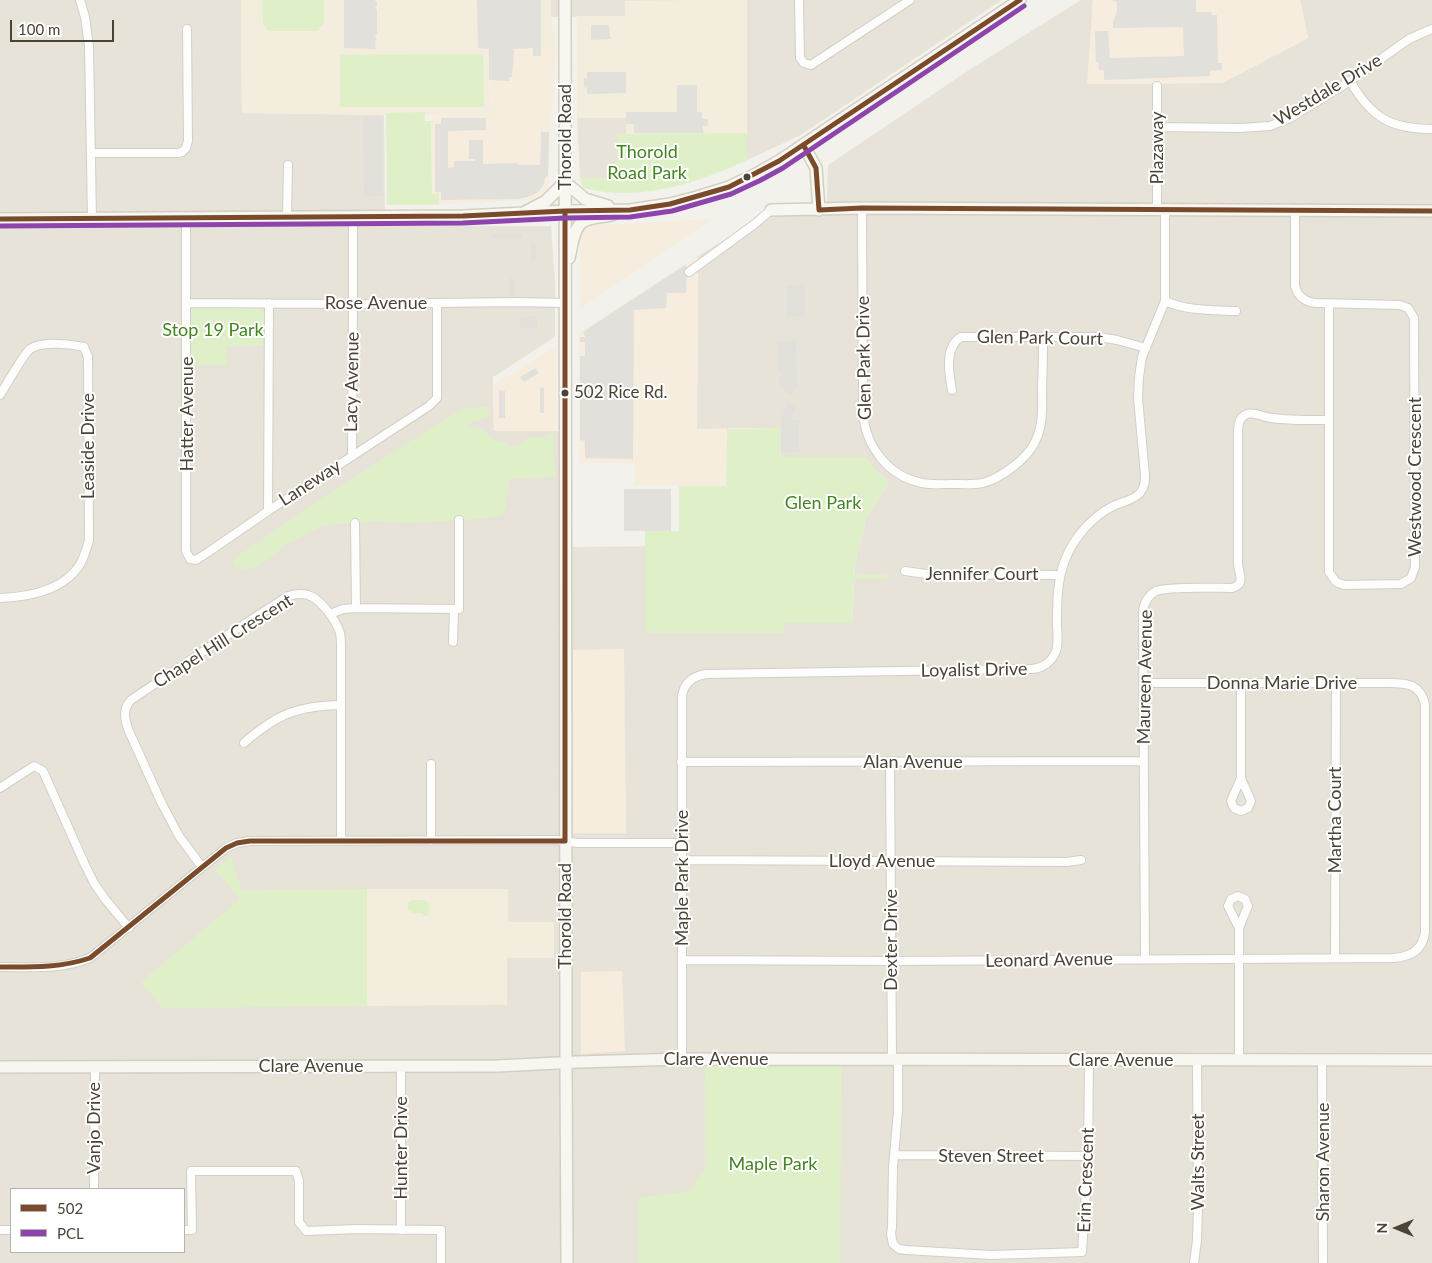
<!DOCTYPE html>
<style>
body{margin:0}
#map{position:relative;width:1432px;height:1263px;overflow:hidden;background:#f3f1ec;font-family:Lato,sans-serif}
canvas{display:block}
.legend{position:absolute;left:10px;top:1188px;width:175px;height:65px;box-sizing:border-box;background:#fff;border:1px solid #b7b4af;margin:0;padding:6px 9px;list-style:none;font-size:15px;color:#4b4336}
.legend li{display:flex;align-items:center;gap:10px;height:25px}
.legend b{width:25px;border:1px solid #b7b4af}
.north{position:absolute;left:1372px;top:1203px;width:50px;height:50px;-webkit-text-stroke:4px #fff;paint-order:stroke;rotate:270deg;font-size:14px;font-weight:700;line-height:20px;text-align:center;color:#4b4336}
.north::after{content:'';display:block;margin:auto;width:18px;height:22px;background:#4b4336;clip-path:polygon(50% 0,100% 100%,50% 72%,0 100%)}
.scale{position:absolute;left:10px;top:20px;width:104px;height:22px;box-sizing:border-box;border:2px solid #4b4336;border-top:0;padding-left:6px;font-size:15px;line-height:18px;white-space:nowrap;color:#4b4336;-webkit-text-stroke:4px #fff;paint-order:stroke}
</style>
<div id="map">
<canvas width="1432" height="1263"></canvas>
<ul class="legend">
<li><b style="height:6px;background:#7a4b2a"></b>502</li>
<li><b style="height:6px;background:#8e44ad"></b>PCL</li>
</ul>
<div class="north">N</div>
<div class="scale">100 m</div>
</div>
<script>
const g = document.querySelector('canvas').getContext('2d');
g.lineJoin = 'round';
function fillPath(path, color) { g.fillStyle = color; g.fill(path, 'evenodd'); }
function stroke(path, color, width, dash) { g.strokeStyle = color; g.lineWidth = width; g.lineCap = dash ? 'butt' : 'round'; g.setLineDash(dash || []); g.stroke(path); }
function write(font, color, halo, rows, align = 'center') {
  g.font = font + ' Lato,sans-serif'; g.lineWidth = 4; g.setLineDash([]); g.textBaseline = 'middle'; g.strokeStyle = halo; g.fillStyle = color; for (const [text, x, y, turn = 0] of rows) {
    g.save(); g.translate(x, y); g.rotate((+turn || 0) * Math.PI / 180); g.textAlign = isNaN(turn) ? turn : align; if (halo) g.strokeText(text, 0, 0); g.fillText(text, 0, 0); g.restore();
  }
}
fillPath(new Path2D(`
 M 0,0 L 241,0 L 242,113 L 384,115 L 385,226 L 551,226 L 555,282 L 555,337 L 493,377 L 494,431 L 565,431 L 565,547 L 680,546 L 680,633 L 783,633 L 784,623 L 852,623 L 855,564 L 867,516 L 889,482 L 876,471 L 865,457 L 781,457 L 780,425 L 776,428 L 697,429 L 698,256 L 761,218 L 771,210 L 827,205 L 828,165 L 969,70 L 1081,0 L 1093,0 L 1088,84 L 1222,83 L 1308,38 L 1300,0 L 1432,0 L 1432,1263 L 0,1263 ZM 11,1189 L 184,1189 L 184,1252 L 11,1252 Z
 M 551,0 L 732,0 L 626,1 L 625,16 L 551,17 Z
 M 747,0 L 1002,0 L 799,136 L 747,160 Z
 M 577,118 L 626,118 L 626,134 L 617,134 L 617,178 L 580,178 Z`), '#e8e3d9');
fillPath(new Path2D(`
 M 1093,0 L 1300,0 L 1308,38 L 1222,83 L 1087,84 Z
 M 557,48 L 551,116 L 548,192 L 534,200 L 433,205 L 431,122 L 433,116 L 491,116 L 489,49 Z
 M 712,219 L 580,309 L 581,237 L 585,228 L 598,225 Z
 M 698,256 L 697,429 L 777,428 L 777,486 L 635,486 L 635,463 L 579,463 L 579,333 Z
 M 556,346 L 556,431 L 494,431 L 493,385 Z
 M 624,649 L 626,833 L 573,833 L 573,650 Z
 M 622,971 L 625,1051 L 581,1054 L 581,972 Z`), '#f7edde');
fillPath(new Path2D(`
 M 241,0 L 551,0 L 551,17 L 557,48 L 514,49 L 489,80 L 491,116 L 242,113 Z
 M 747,0 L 747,133 L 626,134 L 626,118 L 577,118 L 577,16 L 625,16 L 625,1 Z
 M 367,889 L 508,889 L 508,922 L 554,922 L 554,958 L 507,958 L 507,1005 L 367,1006 Z`), '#f2eddd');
fillPath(new Path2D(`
 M 262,0 L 324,0 L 324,23 L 317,31 L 269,31 L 263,23 Z
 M 483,54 L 484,107 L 340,107 L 340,55 Z
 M 425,112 L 425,121 L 439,121 L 431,122 L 432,194 L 439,194 L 439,205 L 387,205 L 386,113 Z
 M 747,133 L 747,160 C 707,179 663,194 617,193 C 606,193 594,190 583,188 L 580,178 L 617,178 L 617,134 Z
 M 198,307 L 259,307 L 264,313 L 264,346 L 227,346 L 227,365 L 190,365 L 190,314 L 192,310 Z
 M 488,406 L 490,411 L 486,418 L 466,424 L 467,427 C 478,429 487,430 494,440 L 504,442 L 511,447 L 517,446 L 530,437 L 543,437 L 553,433 L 555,477 L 510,479 C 505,493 511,500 502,515 L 489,518 L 410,523 L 375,521 L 325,525 L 288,543 L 260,565 L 247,569 L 237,568 L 233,563 L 235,558 L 326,496 L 440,422 L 463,409 Z
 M 776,425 L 780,425 L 781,457 L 865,457 L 876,471 L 889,482 L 867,516 L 855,564 L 854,574 L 886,575 L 887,579 L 854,579 L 852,623 L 784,623 L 784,633 L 645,633 L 645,531 L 679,531 L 679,486 L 726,486 L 727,429 L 776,428 Z
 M 231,857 L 242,890 L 367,889 L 367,1006 L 163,1008 L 141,982 L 240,899 L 215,869 Z
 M 411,900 L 425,900 L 430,905 L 429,913 L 427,916 L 424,916 L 422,913 L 413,913 L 408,910 L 408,903 Z
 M 705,1064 L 841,1066 L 840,1263 L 638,1263 L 638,1198 L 688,1192 L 706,1167 Z`), '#dff0c9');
fillPath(new Path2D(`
 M 344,0 L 375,0 L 377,2 L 377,6 L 375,6 L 376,9 L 377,9 L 377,34 L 375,35 L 377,41 L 375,41 L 376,49 L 344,48 Z
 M 477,0 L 541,0 L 541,56 L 533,56 L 533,48 L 514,49 L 512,77 L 509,77 L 509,81 L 489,80 L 489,49 L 478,48 Z
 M 1112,0 L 1196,0 L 1196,12 L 1211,12 L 1212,15 L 1217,15 L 1218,63 L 1222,63 L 1222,70 L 1210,71 L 1210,76 L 1104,80 L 1104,70 L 1099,70 L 1098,62 L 1096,62 L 1095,31 L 1108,31 L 1110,58 L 1184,56 L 1183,27 L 1113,28 L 1113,22 L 1117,11 L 1117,2 Z
 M 591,25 L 609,25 L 610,37 L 611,39 L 591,40 Z
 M 587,72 L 626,72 L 626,93 L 587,94 L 587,88 L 584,87 L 584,78 L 587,78 Z
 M 677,85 L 697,85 L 697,112 L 702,112 L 702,119 L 708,119 L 708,126 L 703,126 L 703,133 L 634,133 L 634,124 L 626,124 L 626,112 L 677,112 Z
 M 363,117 L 382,117 L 383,196 L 364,196 Z
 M 441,118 L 486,118 L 486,130 L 448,131 L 448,168 L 454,167 L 454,161 L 475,161 L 475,159 L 469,159 L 469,140 L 483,140 L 483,164 L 517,163 L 517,165 L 540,165 L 541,132 L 549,132 L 548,176 L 545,177 L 544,184 L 537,193 L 528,197 L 517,199 L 441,200 L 441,192 L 435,192 L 435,124 L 441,124 Z
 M 493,234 L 522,234 L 522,238 L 493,238 Z
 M 531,243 L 536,243 L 537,261 L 531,261 Z
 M 685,265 L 687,268 L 686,293 L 667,293 L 666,308 L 634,310 L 633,459 L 585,458 L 585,441 L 580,440 L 580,356 L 585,356 L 585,342 L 580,342 L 580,337 L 586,337 L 583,332 Z
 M 509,278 L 514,278 L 514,298 L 509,298 Z
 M 786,285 L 805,285 L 805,316 L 786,316 Z
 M 537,316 L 537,328 L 520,328 L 520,317 Z
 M 777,341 L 796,341 L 797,388 L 789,395 L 777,379 L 783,373 L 778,373 Z
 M 535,368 L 539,373 L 524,382 L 520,377 Z
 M 540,387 L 544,388 L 544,413 L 540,413 Z
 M 499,390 L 505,391 L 505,418 L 499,418 Z
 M 788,403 L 796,407 L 790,420 L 799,420 L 799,452 L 781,452 L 781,418 Z
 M 624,489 L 671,489 L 671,531 L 624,531 Z`), '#e2e0db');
const street = new Path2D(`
 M 80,0 L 85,17 L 89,46 L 92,219
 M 799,0 L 800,58 L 804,63 L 811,65 L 910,0
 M 1350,81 C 1371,117 1390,129 1432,129
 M 1157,86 L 1157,210
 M 1158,127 L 1240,128 L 1270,126 L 1290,118 L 1350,81 L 1409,39 L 1432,29
 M 91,153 L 178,153 L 182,152 L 186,148 L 188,141 L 187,29
 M 862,208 L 863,413 C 866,447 888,476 922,483 C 932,485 942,484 952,484 C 962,484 973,485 983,483 C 1001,478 1027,459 1035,442 C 1044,424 1042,405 1042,386 C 1043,369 1043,353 1043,337
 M 1295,211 L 1295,286 C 1298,297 1305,302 1316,303 L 1400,305 L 1408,308 L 1414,318 L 1415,567 L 1411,578 L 1401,584 L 1344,585 L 1336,582 L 1329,572 L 1329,304
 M 287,217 L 288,165
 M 186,218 L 186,551 L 190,559 L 196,560 L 207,553 L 268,511 L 429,406 L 437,398 L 437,303
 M 689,272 L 756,223 L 771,210
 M 1165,301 C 1187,311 1211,310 1236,311
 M 187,303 L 353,304 L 517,302 L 565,303
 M 952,390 C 949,374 944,347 961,337 L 1099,337 L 1117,340 L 1146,348
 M 0,395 C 5,387 25,352 30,349 C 42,341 71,344 84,347 L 88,357 L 89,540 C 86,550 84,559 79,566 C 62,591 27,597 0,598
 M 352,456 L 353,304 L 353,217
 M 268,511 L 269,303
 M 355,523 L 356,608
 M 905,571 L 926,574 L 1060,575
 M 330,614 L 343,609 L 356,608 L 459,609 L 459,520
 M 453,642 L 454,609
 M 244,743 C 277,714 297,706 341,705
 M 681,762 L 1144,761
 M 890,762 L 892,1059
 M 431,764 L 431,841
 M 1241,778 L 1231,801 L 1234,808 L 1241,811 L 1248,808 L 1251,801 L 1241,778 L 1241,683
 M 0,788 L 34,766 L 43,771 L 85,865 L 94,883 L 105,899 L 129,928
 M 682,860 L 1067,862 L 1081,860
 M 202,867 L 179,836 L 161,802 L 128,729 C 125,719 122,709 131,700 L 223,638 L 288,596 C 295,594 301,593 308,595 C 320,598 336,620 340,633 C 341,638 341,643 341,648 L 341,840
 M 1239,928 L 1248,906 L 1245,899 L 1238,896 L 1231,899 L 1228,906 L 1239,928 L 1239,1060
 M 1335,957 L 1336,683
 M 1145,959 L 1143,614 C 1143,605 1147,596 1156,591 C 1168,586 1216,588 1232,588 C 1246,584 1239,575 1238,564 L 1238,434 C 1238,426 1238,418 1247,414 C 1253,412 1260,415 1266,417 C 1287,421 1308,420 1329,420
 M 682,960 L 891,961 L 1393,958 C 1410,957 1423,950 1425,932 L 1425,705 C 1421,684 1407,683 1389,683 L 1143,683
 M 0,967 C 32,967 60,970 90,958 L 226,848 L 237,843 L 250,841 L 556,840 L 577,843 L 682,843
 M 682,1059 L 682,696 C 684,683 693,676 706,674 L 1030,669 C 1042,669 1052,662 1056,651 C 1059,643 1057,632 1057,624 C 1057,602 1057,581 1065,560 C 1074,537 1092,517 1113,506 C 1122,502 1134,500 1140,493 C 1145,487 1145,481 1145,475 L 1138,398 L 1139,377 L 1142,357 L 1165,301 L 1165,211
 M 898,1059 L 898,1111 L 893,1167 L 892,1227 L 891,1234 L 893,1244 L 899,1249 L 906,1250 L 991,1255 L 1082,1252 L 1088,1156 L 1089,1060
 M 1322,1060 L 1323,1263
 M 401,1066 L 401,1230
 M 894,1155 L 1088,1156
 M 94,1189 L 95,1067
 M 0,1230 L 11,1230
 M 184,1230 L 192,1230 L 191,1171 L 296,1171 L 299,1181 L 299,1222 L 306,1231 L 357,1229 L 441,1230 L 441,1263
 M 1194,1263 L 1197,1240 L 1198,1205 L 1197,1061`);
const secondary = new Path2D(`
 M 565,0 L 566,1062 L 567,1263
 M 804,146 L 816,168 L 819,210
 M 771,210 L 862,208 L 1432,211
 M 525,212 L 546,201 L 565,182 L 585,199 L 608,206
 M 0,219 L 463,216 L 565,211 L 630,210 L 670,204 L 697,197 L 729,187 L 758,173 L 779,161 L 1020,0
 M 569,258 C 572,247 573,227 584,221 C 592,217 603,217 612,215
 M 0,1067 L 497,1066 L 578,1062 L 682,1059 L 1432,1060`);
stroke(street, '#d1cfc9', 10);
stroke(secondary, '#d3cfc2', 14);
stroke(street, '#fdfdfc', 8);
stroke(secondary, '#f7f6f0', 11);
stroke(new Path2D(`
 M 804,146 L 816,168 L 819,210 L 862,208 L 1432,211
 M 0,219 L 463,216 L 565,211 L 630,210 L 670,204 L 729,187 L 779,161 L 1020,0
 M 0,967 C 31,967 60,968 90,958 L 226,848 L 237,843 L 250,841 L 565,841 L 565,211`), '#7a4b2a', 5);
stroke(new Path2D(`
 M 0,226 L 463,223 L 565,218 L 630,217 L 672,211 L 731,194 L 761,180 L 783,168 L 1024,6`), '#8e44ad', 5);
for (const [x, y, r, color] of [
 [747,177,4.5,"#4b4336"],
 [565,393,4.5,"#4b4336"]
]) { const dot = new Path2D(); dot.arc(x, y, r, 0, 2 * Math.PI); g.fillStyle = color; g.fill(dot); stroke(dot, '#fff', 2); }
write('17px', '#4b4336', '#fff', [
 ["502 Rice Rd.",574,393]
], 'left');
write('18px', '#4b4336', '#fff', [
 ["Westdale Drive",1328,90,-31],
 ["Thorold Road",565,137,-90],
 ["Plazaway",1157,148,-90],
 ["Rose Avenue",376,303],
 ["Glen Park Court",1040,338,1],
 ["Glen Park Drive",864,358,-91],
 ["Lacy Avenue",352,382,-89],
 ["Hatter Avenue",187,414,-90],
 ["Leaside Drive",88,446,-90],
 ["Westwood Crescent",1415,477,-90],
 ["Laneway",310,483,-33],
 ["Jennifer Court",982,574],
 ["Chapel Hill Crescent",223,641,-32],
 ["Loyalist Drive",974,670,-1],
 ["Maureen Avenue",1145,677,-89],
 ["Donna Marie Drive",1282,683],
 ["Alan Avenue",913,762],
 ["Martha Court",1335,820,-90],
 ["Lloyd Avenue",882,861],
 ["Maple Park Drive",682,878,-90],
 ["Thorold Road",565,916,-90],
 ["Dexter Drive",891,940,-90],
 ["Leonard Avenue",1049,960,-1],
 ["Clare Avenue",716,1059],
 ["Clare Avenue",1121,1060],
 ["Clare Avenue",311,1066],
 ["Vanjo Drive",94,1128,-90],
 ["Hunter Drive",401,1148,-90],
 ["Steven Street",991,1156],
 ["Walts Street",1198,1162,-90],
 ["Sharon Avenue",1323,1162,-90],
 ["Erin Crescent",1086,1180,-88]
]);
write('18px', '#448521', '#fff', [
 ["Thorold",647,152],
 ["Road Park",647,173],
 ["Stop 19 Park",213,330],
 ["Glen Park",823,503],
 ["Maple Park",773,1164]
]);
</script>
